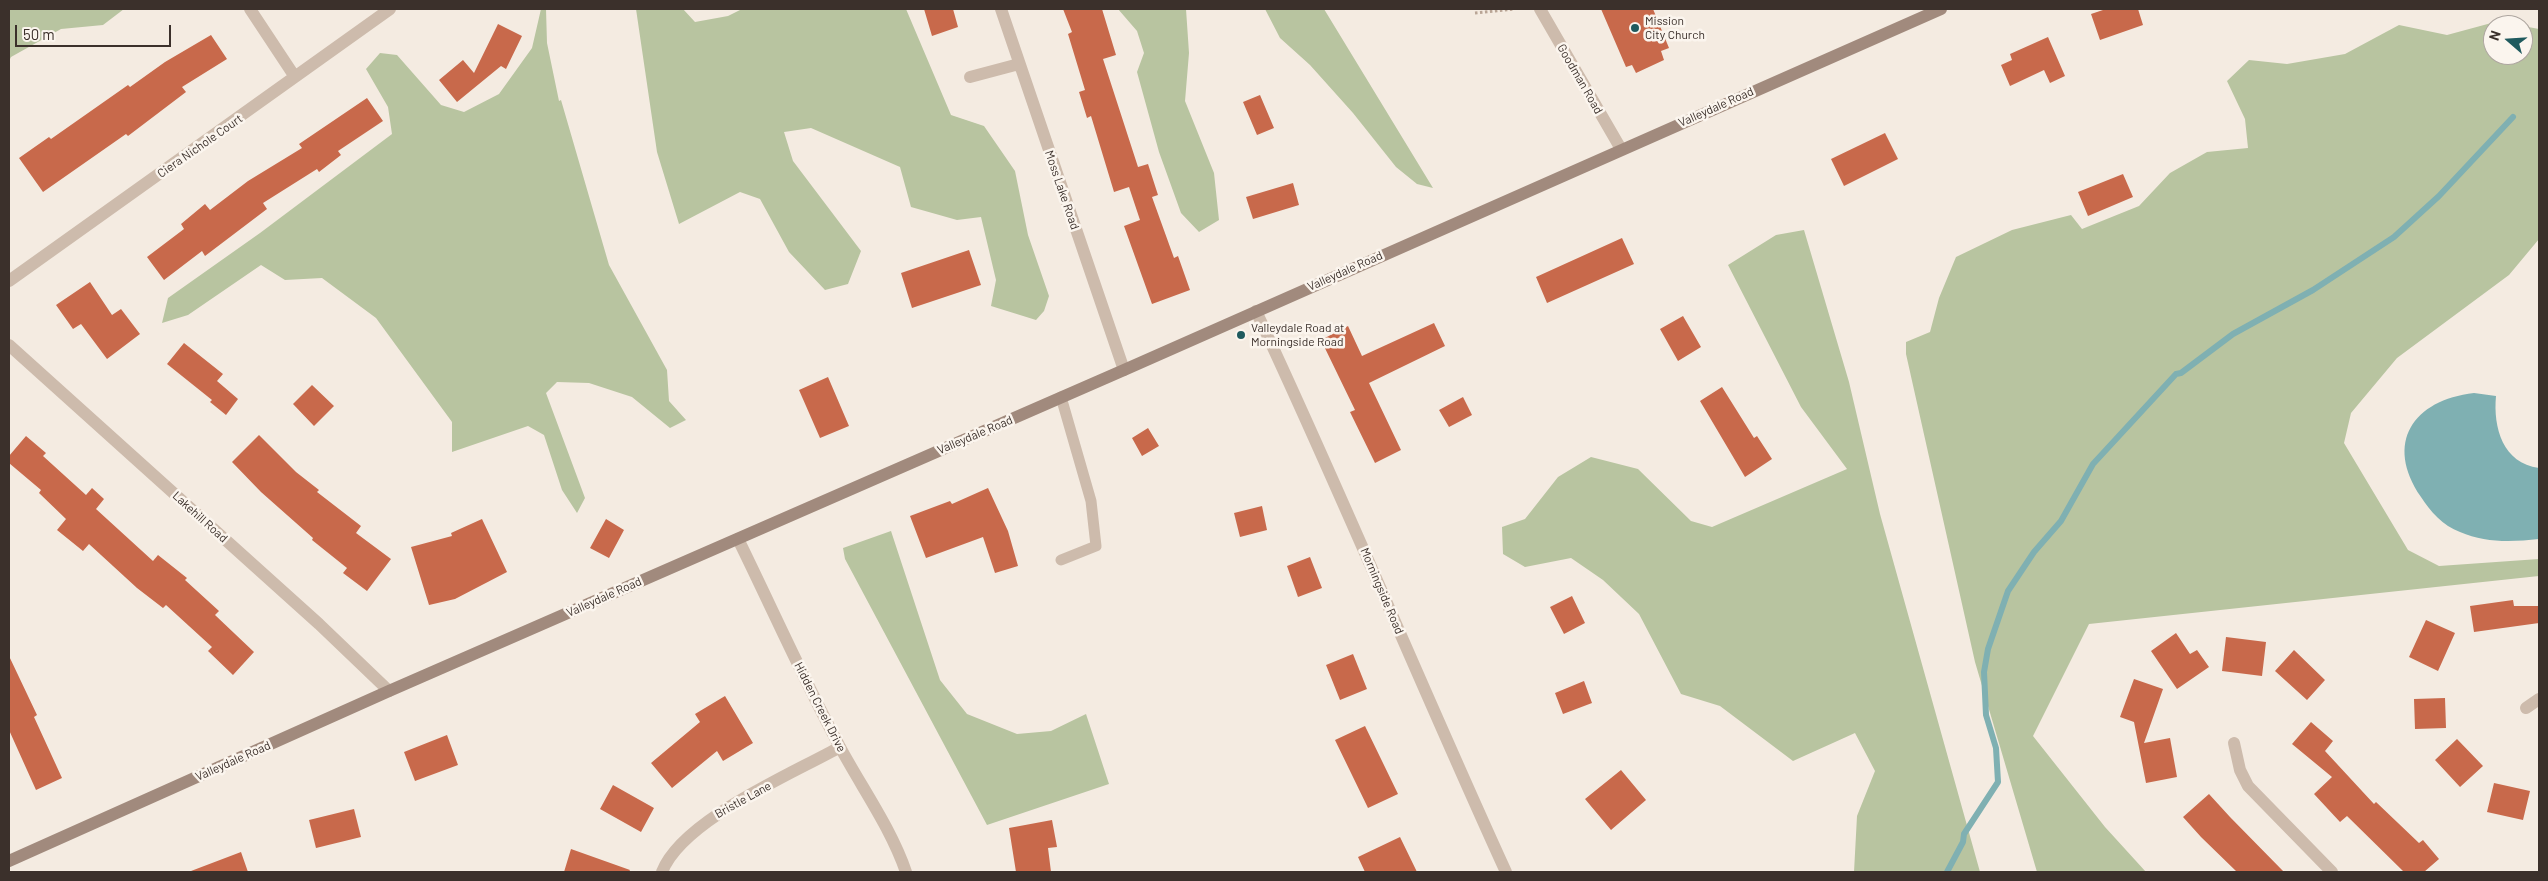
<!DOCTYPE html>
<style>
body{margin:0}
#map{position:relative;width:2548px;height:881px;overflow:hidden;background:#f4ebe1;font-family:Barlow,sans-serif}
canvas{display:block}
.frame{position:absolute;inset:0;border:10px solid #3b302b;pointer-events:none}
.north{position:absolute;left:2483px;top:15px;width:50px;height:50px;box-sizing:border-box;background:#fbf5ee;border:1px solid #aea6a0;border-radius:50%;rotate:289deg;font-size:14px;font-weight:700;line-height:20px;text-align:center;color:#3b302b}
.north::after{content:'';display:block;margin:auto;width:18px;height:22px;background:#1f5a5e;clip-path:polygon(50% 0,100% 100%,50% 72%,0 100%)}
.scale{position:absolute;left:15px;top:25px;width:156px;height:22px;box-sizing:border-box;border:2px solid #3b302b;border-top:0;padding-left:6px;font-size:15px;line-height:18px;white-space:nowrap;color:#3b302b;-webkit-text-stroke:4px #fbf5ee;paint-order:stroke}
</style>
<div id="map">
<canvas width="2548" height="881"></canvas>
<div class="frame"></div>
<div class="north">N</div>
<div class="scale">50 m</div>
</div>
<script>
const g = document.querySelector('canvas').getContext('2d');
g.lineJoin = 'round';
function fillPath(path, color) { g.fillStyle = color; g.fill(path, 'evenodd'); }
function stroke(path, color, width, dash) { g.strokeStyle = color; g.lineWidth = width; g.lineCap = dash ? 'butt' : 'round'; g.setLineDash(dash || []); g.stroke(path); }
function write(font, color, halo, rows, align = 'center') {
  g.font = font + ' Barlow,sans-serif'; g.lineWidth = 5; g.setLineDash([]); g.textBaseline = 'middle'; g.strokeStyle = halo; g.fillStyle = color; for (const [text, x, y, turn = 0] of rows) {
    g.save(); g.translate(x, y); g.rotate((+turn || 0) * Math.PI / 180); g.textAlign = isNaN(turn) ? turn : align; if (halo) g.strokeText(text, 0, 0); g.fillText(text, 0, 0); g.restore();
  }
}
fillPath(new Path2D(`
 M 13,9 L 124,9 L 103,25 L 61,29 L 11,57 L 9,61 L 9,10 Z
 M 541,9 L 546,9 L 547,43 L 559,101 L 561,100 L 609,265 L 667,370 L 669,401 L 686,420 L 670,428 L 632,397 L 589,383 L 557,382 L 546,393 L 585,498 L 577,513 L 562,490 L 544,435 L 528,426 L 452,452 L 452,422 L 376,318 L 322,278 L 285,280 L 261,265 L 188,315 L 162,323 L 168,298 L 260,233 L 392,134 L 388,107 L 366,69 L 380,53 L 397,55 L 441,105 L 464,112 L 499,94 L 532,48 Z
 M 636,9 L 683,9 L 695,22 L 728,16 L 742,9 L 906,9 L 951,115 L 984,126 L 1015,171 L 1028,235 L 1049,296 L 1044,311 L 1036,320 L 991,306 L 996,280 L 981,217 L 957,220 L 911,207 L 900,167 L 811,128 L 784,132 L 793,161 L 861,251 L 848,284 L 825,290 L 789,252 L 760,199 L 740,192 L 679,224 L 657,152 Z
 M 1118,9 L 1186,9 L 1189,53 L 1185,101 L 1214,173 L 1219,220 L 1199,232 L 1181,213 L 1159,152 L 1137,72 L 1144,53 L 1137,31 Z
 M 1265,9 L 1324,9 L 1433,188 L 1417,184 L 1396,167 L 1353,113 L 1310,65 L 1280,38 Z
 M 2495,22 L 2515,25 L 2493,25 L 2493,55 L 2523,55 L 2523,26 L 2539,29 L 2539,239 L 2509,275 L 2397,358 L 2351,413 L 2344,443 L 2408,550 L 2439,566 L 2539,559 L 2539,576 L 2089,624 L 2033,736 L 2105,827 L 2146,872 L 2037,872 L 1975,662 L 1906,354 L 1906,342 L 1930,332 L 1939,298 L 1956,257 L 2012,230 L 2071,215 L 2082,229 L 2139,206 L 2170,173 L 2207,152 L 2248,148 L 2245,119 L 2227,81 L 2249,60 L 2287,64 L 2345,54 L 2399,25 L 2447,35 Z
 M 1804,230 L 1849,382 L 1880,514 L 1980,872 L 1854,872 L 1857,816 L 1875,771 L 1855,733 L 1793,761 L 1720,706 L 1681,694 L 1639,614 L 1603,580 L 1571,558 L 1525,567 L 1503,554 L 1502,527 L 1525,519 L 1558,477 L 1591,457 L 1638,469 L 1691,521 L 1712,527 L 1847,469 L 1801,407 L 1728,265 L 1776,235 Z
 M 891,531 L 940,680 L 967,714 L 1017,734 L 1051,731 L 1086,714 L 1109,784 L 987,825 L 845,559 L 843,548 Z`), '#b8c4a0');
fillPath(new Path2D(`
 M 2474,393 L 2496,396 C 2493,428 2503,463 2539,468 L 2539,539 C 2512,542 2485,543 2460,532 C 2443,526 2430,511 2421,497 C 2384,443 2413,400 2474,393 Z`), '#7fb0b2');
stroke(new Path2D(`
 M 1947,872 L 1963,842 L 1964,834 L 1998,782 L 1996,748 L 1986,715 L 1984,672 L 1988,649 L 2008,591 L 2034,552 L 2061,521 L 2093,464 L 2176,374 L 2181,373 L 2233,334 L 2313,290 L 2394,237 L 2439,196 L 2513,117`), '#7fb0b2', 6);
fillPath(new Path2D(`
 M 924,9 L 953,9 L 958,27 L 932,36 Z
 M 1063,9 L 1102,9 L 1116,55 L 1103,59 L 1138,167 L 1148,164 L 1158,195 L 1152,197 L 1174,258 L 1178,256 L 1190,290 L 1152,304 L 1124,226 L 1140,220 L 1129,187 L 1114,192 L 1091,116 L 1087,118 L 1079,92 L 1085,90 L 1068,34 L 1072,32 Z
 M 1601,9 L 1653,9 L 1669,48 L 1661,51 L 1664,60 L 1636,73 L 1632,65 L 1626,67 Z
 M 2106,9 L 2138,9 L 2143,25 L 2100,40 L 2091,14 Z
 M 498,24 L 522,36 L 506,69 L 501,66 L 457,102 L 439,80 L 463,60 L 474,73 Z
 M 211,35 L 227,59 L 182,87 L 186,92 L 128,136 L 126,134 L 43,192 L 19,158 L 49,137 L 51,139 L 128,85 L 130,87 L 165,62 Z
 M 2048,37 L 2065,76 L 2050,83 L 2044,70 L 2010,86 L 2001,65 L 2012,60 L 2010,54 Z
 M 1260,95 L 1274,128 L 1257,135 L 1243,102 Z
 M 367,98 L 383,121 L 338,151 L 341,155 L 319,172 L 317,169 L 263,203 L 267,209 L 205,256 L 202,251 L 164,280 L 147,257 L 184,229 L 181,224 L 205,204 L 210,210 L 248,181 L 302,148 L 299,144 Z
 M 1885,133 L 1898,159 L 1844,186 L 1831,159 Z
 M 2123,174 L 2133,197 L 2088,216 L 2078,192 Z
 M 1293,183 L 1299,205 L 1253,219 L 1246,197 Z
 M 1622,238 L 1634,264 L 1547,303 L 1536,277 Z
 M 969,250 L 981,285 L 912,308 L 901,273 Z
 M 90,282 L 112,315 L 121,309 L 140,334 L 107,359 L 81,324 L 73,329 L 56,305 Z
 M 1683,316 L 1701,347 L 1678,361 L 1660,329 Z
 M 1434,323 L 1445,346 L 1369,383 L 1401,450 L 1375,463 L 1350,412 L 1355,410 L 1321,340 L 1348,326 L 1362,356 Z
 M 184,343 L 223,374 L 217,381 L 238,399 L 226,415 L 210,402 L 212,400 L 167,364 Z
 M 828,377 L 849,426 L 820,438 L 799,390 Z
 M 312,385 L 334,406 L 314,426 L 293,404 Z
 M 1722,387 L 1754,438 L 1757,436 L 1772,459 L 1745,477 L 1700,401 Z
 M 1463,397 L 1472,415 L 1449,427 L 1439,410 Z
 M 1148,428 L 1159,446 L 1142,456 L 1132,438 Z
 M 259,435 L 296,472 L 319,490 L 317,492 L 361,526 L 356,533 L 391,559 L 367,591 L 343,573 L 347,568 L 312,540 L 313,538 L 261,492 L 232,462 Z
 M 26,436 L 46,453 L 43,456 L 86,495 L 92,488 L 104,499 L 96,509 L 153,561 L 158,555 L 187,578 L 185,580 L 219,611 L 215,615 L 254,652 L 233,675 L 208,651 L 212,647 L 166,605 L 163,608 L 137,588 L 89,544 L 83,551 L 57,530 L 66,519 L 39,493 L 41,490 L 9,463 L 9,456 Z
 M 988,488 L 1008,531 L 1018,566 L 995,573 L 983,537 L 926,558 L 910,516 L 950,501 L 952,504 Z
 M 1262,506 L 1267,530 L 1240,537 L 1234,513 Z
 M 482,519 L 507,572 L 455,599 L 429,605 L 411,547 L 452,536 L 451,533 Z
 M 606,519 L 624,530 L 609,558 L 590,548 Z
 M 1310,557 L 1322,588 L 1298,597 L 1287,566 Z
 M 1572,596 L 1585,623 L 1564,634 L 1550,607 Z
 M 2513,600 L 2514,606 L 2539,606 L 2539,623 L 2474,632 L 2470,606 Z
 M 2426,620 L 2455,633 L 2438,671 L 2409,657 Z
 M 2176,633 L 2190,654 L 2197,650 L 2209,667 L 2177,689 L 2151,651 Z
 M 2226,637 L 2266,642 L 2262,676 L 2222,671 Z
 M 2294,650 L 2325,680 L 2307,700 L 2275,671 Z
 M 1353,654 L 1367,689 L 1340,700 L 1326,665 Z
 M 9,656 L 37,715 L 34,717 L 62,778 L 36,790 L 9,730 Z
 M 2134,679 L 2163,689 L 2144,743 L 2170,738 L 2177,777 L 2146,783 L 2134,722 L 2120,717 Z
 M 1584,681 L 1592,703 L 1563,714 L 1555,693 Z
 M 725,696 L 753,743 L 723,761 L 717,751 L 672,788 L 651,763 L 700,722 L 695,714 Z
 M 2445,698 L 2446,728 L 2415,729 L 2414,699 Z
 M 2311,722 L 2333,741 L 2325,751 L 2374,804 L 2376,802 L 2419,843 L 2423,840 L 2439,859 L 2424,872 L 2404,872 L 2347,816 L 2340,822 L 2314,794 L 2332,777 L 2292,744 Z
 M 1365,726 L 1398,794 L 1368,808 L 1335,740 Z
 M 447,735 L 458,765 L 415,781 L 404,752 Z
 M 2457,739 L 2483,766 L 2460,787 L 2435,760 Z
 M 1621,770 L 1646,800 L 1611,830 L 1585,799 Z
 M 2494,783 L 2530,791 L 2523,820 L 2487,812 Z
 M 613,785 L 654,808 L 641,832 L 600,809 Z
 M 2209,794 L 2230,817 L 2284,872 L 2237,872 L 2201,837 L 2183,817 Z
 M 354,809 L 361,837 L 316,848 L 309,820 Z
 M 1052,820 L 1057,847 L 1048,848 L 1051,872 L 1016,872 L 1009,828 Z
 M 1400,837 L 1417,872 L 1365,872 L 1358,857 Z
 M 571,849 L 630,870 L 629,872 L 564,872 Z
 M 241,852 L 248,872 L 192,872 L 191,871 Z`), '#c8694b');
stroke(new Path2D(`
 M 1475,13 L 1514,9`), '#b9a596', 3, [2.5, 2.5]);
stroke(new Path2D(`
 M 1061,560 L 1096,546 L 1091,501 L 1061,397`), '#cdbbac', 11);
stroke(new Path2D(`
 M 250,9 L 295,77
 M 1001,9 L 1124,370
 M 1540,9 L 1621,149
 M 970,77 L 1019,64
 M 9,281 L 390,9
 M 1256,311 C 1343,496 1421,686 1506,872
 M 9,345 L 319,624 L 389,691
 M 738,539 C 772,608 803,679 840,747 C 862,788 891,828 906,872
 M 2526,708 L 2539,699
 M 2234,743 L 2240,770 L 2248,786 L 2332,872
 M 662,872 C 682,820 792,774 840,747`), '#cdbbac', 12);
stroke(new Path2D(`
 M 9,861 L 389,691 L 1124,370 L 1941,9`), '#a18a7d', 12);
for (const [x, y, r, color] of [
 [1635,28,5,"#1f5a5e"],
 [1241,335,5,"#1f5a5e"]
]) { const dot = new Path2D(); dot.arc(x, y, r, 0, 2 * Math.PI); g.fillStyle = color; g.fill(dot); stroke(dot, '#fbf5ee', 2); }
write('12px', '#3b302b', '#fbf5ee', [
 ["Mission",1645,21],
 ["City Church",1645,35],
 ["Valleydale Road at",1251,328],
 ["Morningside Road",1251,342]
], 'left');
write('12px', '#3b302b', '#fbf5ee', [
 ["Goodman Road",1580,79,60],
 ["Valleydale Road",1716,107,-24],
 ["Ciera Nichole Court",200,146,-35],
 ["Moss Lake Road",1062,190,71],
 ["Valleydale Road",1345,271,-24],
 ["Valleydale Road",975,435,-23],
 ["Lakehill Road",200,517,42],
 ["Morningside Road",1382,591,67],
 ["Valleydale Road",604,597,-24],
 ["Hidden Creek Drive",820,707,63],
 ["Valleydale Road",233,761,-24],
 ["Bristle Lane",743,800,-29]
]);
</script>
